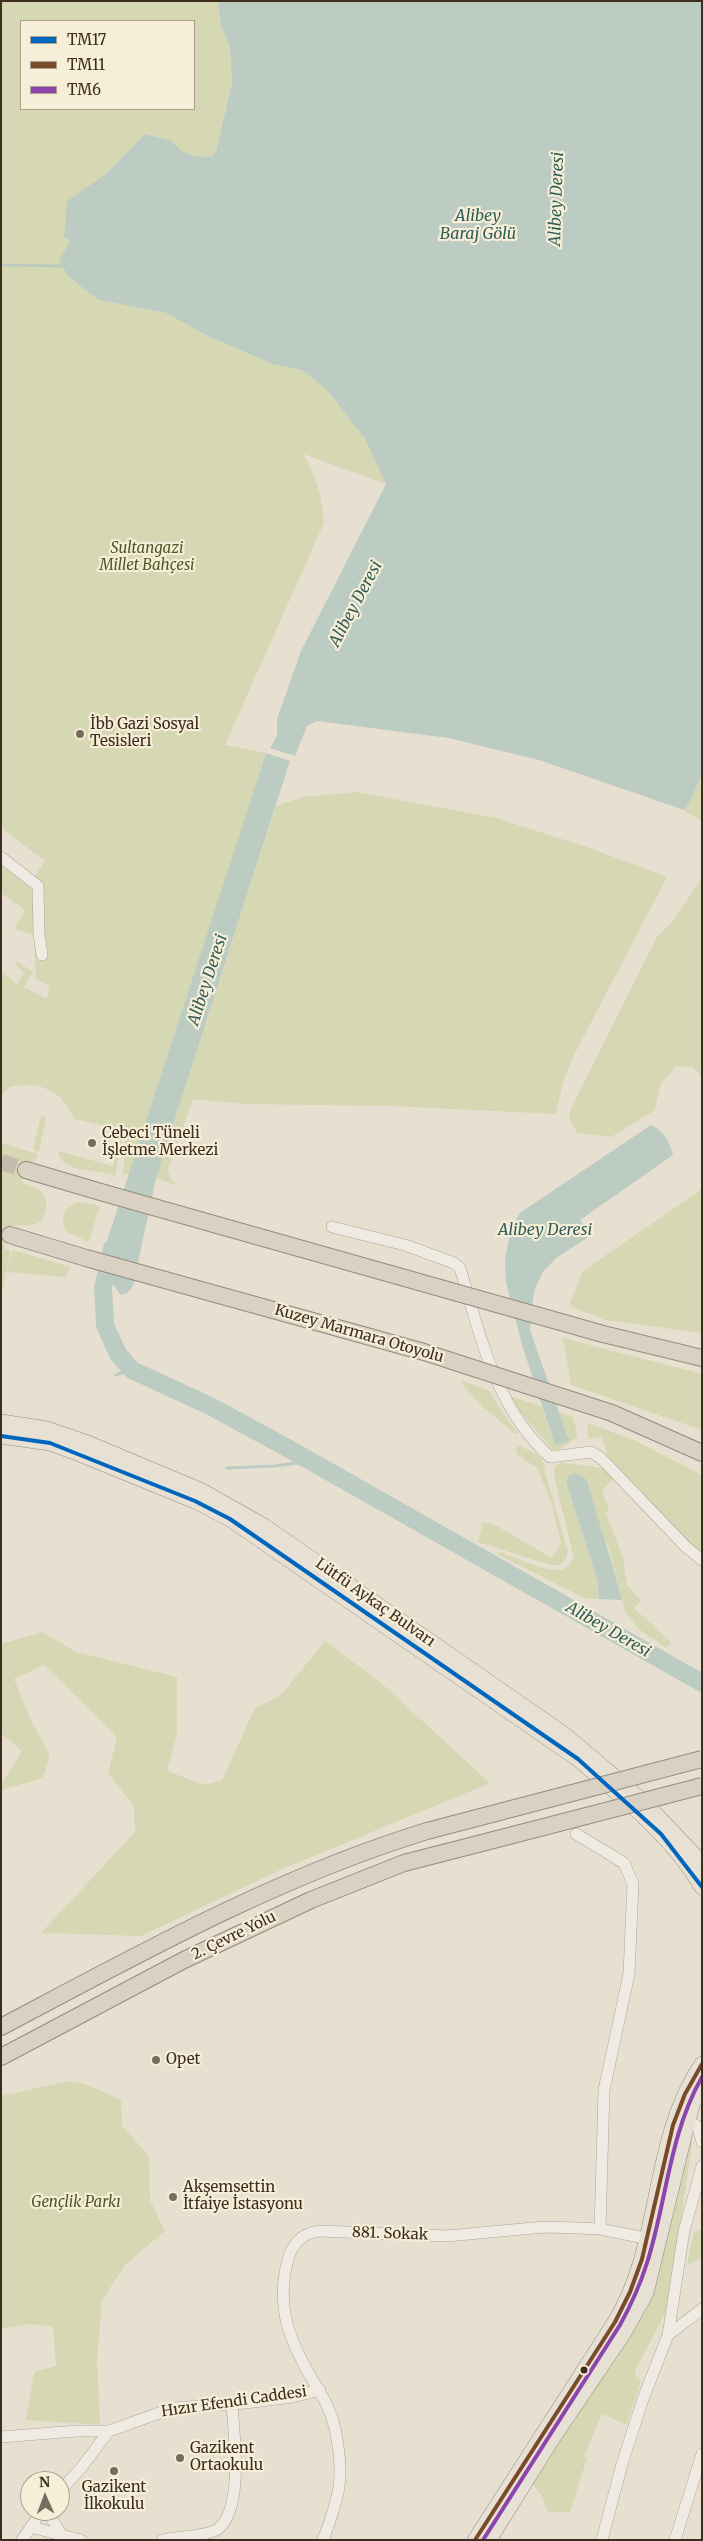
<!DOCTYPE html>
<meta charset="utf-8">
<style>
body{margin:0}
#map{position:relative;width:703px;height:2541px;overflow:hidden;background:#e7e0d1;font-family:Merriweather,serif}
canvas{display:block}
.frame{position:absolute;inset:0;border:2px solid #3d2e20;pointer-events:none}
.legend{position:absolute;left:20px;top:20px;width:175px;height:90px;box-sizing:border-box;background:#f7eed8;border:1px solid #ada18e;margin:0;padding:6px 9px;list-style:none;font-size:15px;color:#3d2e20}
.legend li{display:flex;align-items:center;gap:10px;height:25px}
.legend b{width:25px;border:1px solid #ada18e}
.north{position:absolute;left:20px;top:2471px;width:50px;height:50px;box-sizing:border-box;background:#f7eed8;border:1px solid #ada18e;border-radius:50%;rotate:358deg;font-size:14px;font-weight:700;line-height:20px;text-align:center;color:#3d2e20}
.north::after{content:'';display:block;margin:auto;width:18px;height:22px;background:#786c5e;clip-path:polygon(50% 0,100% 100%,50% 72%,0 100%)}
</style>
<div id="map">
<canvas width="703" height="2541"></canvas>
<div class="frame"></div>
<ul class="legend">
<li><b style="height:6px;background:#0065bd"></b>TM17</li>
<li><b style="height:6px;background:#7a4b2a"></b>TM11</li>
<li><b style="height:6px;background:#8e44ad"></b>TM6</li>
</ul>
<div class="north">N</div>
</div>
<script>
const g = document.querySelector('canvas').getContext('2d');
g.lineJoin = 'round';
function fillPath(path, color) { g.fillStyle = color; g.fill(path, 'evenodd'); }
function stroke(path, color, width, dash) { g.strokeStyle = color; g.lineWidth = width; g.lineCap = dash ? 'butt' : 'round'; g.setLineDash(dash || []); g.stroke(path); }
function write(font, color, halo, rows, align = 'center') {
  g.font = font + ' Merriweather,serif'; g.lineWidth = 4.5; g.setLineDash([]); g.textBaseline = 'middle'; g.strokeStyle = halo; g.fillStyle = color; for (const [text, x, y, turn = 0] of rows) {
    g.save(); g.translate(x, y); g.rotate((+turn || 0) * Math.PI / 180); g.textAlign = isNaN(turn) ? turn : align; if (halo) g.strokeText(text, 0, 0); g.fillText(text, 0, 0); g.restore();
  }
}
fillPath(new Path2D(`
 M 1,1 L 218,1 L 221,26 L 230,47 L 232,83 L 216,151 L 212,157 L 195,156 L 182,151 L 170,140 L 145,134 L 107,173 L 67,201 L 65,238 L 72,239 L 99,300 L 166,313 L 206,335 L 272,364 L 302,370 L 328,391 L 365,439 L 386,484 L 303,454 C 317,477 322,497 324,523 L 225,745 L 266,753 L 130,1175 L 123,1173 L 126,1131 L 75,1119 L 61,1098 L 45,1088 L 34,1085 L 11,1086 L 1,1095 L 1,971 L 17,984 L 24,973 L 15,965 L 17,961 L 34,973 L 29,977 L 24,987 L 47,999 L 49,986 L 36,979 L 34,935 L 14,929 L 25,910 L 1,893 L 1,862 L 35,892 L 36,874 L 45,861 L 1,828 ZM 21,21 L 194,21 L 194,109 L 21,109 Z
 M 702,773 L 702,821 L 701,821 L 684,810 L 691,800 Z
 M 356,792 L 496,818 L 587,847 L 667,877 L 572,1059 L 563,1083 L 556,1114 L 392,1106 L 242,1104 L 193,1099 L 168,1169 L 170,1178 L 179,1186 L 156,1178 L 276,806 L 303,797 Z
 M 702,878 L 702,1077 L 693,1067 L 676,1066 L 660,1085 L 655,1110 L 611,1137 L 577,1133 L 569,1117 L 572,1106 L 657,937 L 673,921 Z
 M 41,1116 L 46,1117 L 39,1152 L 33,1150 Z
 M 122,1136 L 115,1176 C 101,1169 60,1174 58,1151 L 113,1166 Z
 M 1,1143 L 38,1154 L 36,1160 C 25,1165 18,1172 24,1184 C 29,1186 35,1187 39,1190 C 50,1198 48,1219 36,1224 C 28,1227 20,1224 12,1226 L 2,1238 L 5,1249 L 11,1251 L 1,1296 Z
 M 702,1189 L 702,1333 L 605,1320 L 569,1306 L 583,1271 Z
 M 79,1202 L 100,1206 L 89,1242 L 68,1233 C 58,1220 64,1206 79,1202 Z
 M 13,1250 L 71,1267 L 65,1277 L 7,1272 Z
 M 563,1338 L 702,1374 L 702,1430 L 571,1385 Z
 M 464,1381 L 490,1391 L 498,1406 L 518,1433 L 515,1434 L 482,1406 L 461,1383 Z
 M 510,1396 L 541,1406 L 555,1445 L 567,1434 L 558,1412 L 573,1417 L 577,1433 L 576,1438 L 558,1450 L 553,1450 L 510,1400 Z
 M 588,1423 L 636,1441 L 702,1475 L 702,1553 L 688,1542 L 611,1463 L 601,1437 L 589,1439 L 587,1434 Z
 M 518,1445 C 533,1453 545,1454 545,1472 L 568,1551 L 566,1559 L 560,1565 L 550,1565 L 478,1542 L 483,1522 L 497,1526 L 552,1558 L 561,1542 L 552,1506 L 538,1469 L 517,1454 L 516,1449 Z
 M 562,1463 L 605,1468 L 616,1477 L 602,1490 L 609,1510 L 606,1513 L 623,1558 L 627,1585 L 641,1601 L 634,1608 L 671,1642 L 666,1648 L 640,1630 L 626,1614 L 608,1546 L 601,1532 L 587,1480 L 566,1482 L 598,1582 L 599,1599 L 584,1598 L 497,1554 L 499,1551 C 513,1557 550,1574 563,1569 C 569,1566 571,1562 574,1558 L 555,1480 L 554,1470 L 557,1464 Z
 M 43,1632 L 76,1652 L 177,1677 L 177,1735 L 167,1771 L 204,1785 L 222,1780 L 255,1708 L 281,1695 L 325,1641 L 380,1682 L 490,1783 L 278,1871 L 141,1936 L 41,1933 L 135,1832 L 134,1807 L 108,1773 L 117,1737 L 44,1665 L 14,1679 L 31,1720 L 50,1756 L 43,1778 L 1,1790 L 1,1785 L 22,1751 L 1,1733 L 1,1644 Z
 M 69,2081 L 85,2084 L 121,2100 L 122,2126 L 149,2156 L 150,2200 L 165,2231 L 125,2265 L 102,2300 L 97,2361 L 100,2425 L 26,2420 L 34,2372 L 56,2366 L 53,2327 L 31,2324 L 1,2329 L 1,2096 Z
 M 692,2132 L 692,2146 L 667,2309 L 635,2371 L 636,2378 L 641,2381 L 627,2425 L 602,2414 L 584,2457 L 587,2458 L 570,2512 L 548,2512 L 541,2495 L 532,2483 L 647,2306 Z
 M 702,2229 L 702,2258 L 687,2265 L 694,2232 Z`), '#d6d7b3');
fillPath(new Path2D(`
 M 218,1 L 702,1 L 702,773 L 691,800 L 684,810 L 539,760 L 448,738 L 317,721 L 307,726 L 295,756 L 270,748 L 277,736 L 277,719 L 301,651 L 386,484 L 365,439 L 328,391 L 302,370 L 272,364 L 206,335 L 166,313 L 99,300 L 69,277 L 59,261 L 71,240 L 64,238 L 67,201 L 107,173 L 145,134 L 170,140 L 182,151 L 194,156 L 212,157 L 216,151 L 232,83 L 230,47 L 221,26 Z
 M 266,753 L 290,761 L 156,1178 L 133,1286 L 127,1293 L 121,1295 C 108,1281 104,1260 107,1241 Z
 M 651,1125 C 663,1130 670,1142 673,1155 L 580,1220 L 590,1236 L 556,1258 L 543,1272 L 535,1288 L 533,1300 L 530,1330 L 569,1441 L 555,1445 L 522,1345 L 506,1282 L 505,1259 L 511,1228 L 521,1212 Z
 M 576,1473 L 587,1480 C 598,1521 612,1560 622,1600 L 599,1599 L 598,1582 L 566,1482 L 568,1476 Z`), '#bcccc2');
stroke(new Path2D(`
 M 1,265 L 61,266 L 64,263
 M 116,1375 L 131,1369
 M 227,1468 L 275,1466 L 311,1461`), '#bcccc2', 3);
stroke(new Path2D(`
 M 112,1249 L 103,1288 L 105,1325 L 118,1354 L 132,1370 L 212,1407 L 291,1450 L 702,1683`), '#bcccc2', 18);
stroke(new Path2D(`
 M 1,1162 L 26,1170`), '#c5bcae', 16, [16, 8]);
const minor = new Path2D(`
 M 1,857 L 38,886 L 39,934 L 42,955
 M 332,1227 L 405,1245 L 454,1263 L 460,1268 C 480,1335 496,1409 550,1457 L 591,1452 L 601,1458 L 686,1547 L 702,1560
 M 576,1834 L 624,1863 L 633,1884 L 629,1974 L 604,2090 L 600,2229
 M 688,2120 L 698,2127 L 702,2142
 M 668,2335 L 702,2309
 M 1,2437 L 77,2431 L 109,2431 L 173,2408 L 245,2403 L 292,2397 L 320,2390
 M 60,2491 L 81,2468 L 109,2431
 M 47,2511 L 61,2534
 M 31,2527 L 81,2540
 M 22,2540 L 42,2511
 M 162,2540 C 175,2537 209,2536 218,2529 C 244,2508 234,2435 232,2405
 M 323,2540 C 340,2495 345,2477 335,2429 C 331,2410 323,2397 313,2381 C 290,2341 276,2309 287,2263 C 291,2246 301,2233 319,2231 L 447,2236 L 544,2227 L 578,2228 L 600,2229 L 645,2238
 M 602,2540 L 622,2464 L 643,2399 L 668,2335 L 684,2231 L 702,2166
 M 675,2540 L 702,2454`);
const major = new Path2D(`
 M 1,1422 L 47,1429 L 85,1442 L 202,1491 L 264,1526 L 565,1735 L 644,1802 L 702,1863
 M 1,1436 L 50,1443 L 80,1454 L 195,1501 L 230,1519 L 578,1759 C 622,1797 672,1836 702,1887
 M 475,2540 L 615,2322 C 663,2244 650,2140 702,2064
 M 489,2540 L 552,2439 L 623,2334 L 646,2293 L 688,2120 L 693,2103 L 702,2086`);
const highway = new Path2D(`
 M 26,1170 L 104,1193
 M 10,1235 L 86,1258
 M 603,1334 L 702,1358
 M 612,1413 L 702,1453
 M 1,2027 C 139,1954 277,1877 427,1831
 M 1,2057 L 184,1960 L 311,1900 L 404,1863 L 478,1844`);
stroke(minor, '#ada599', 12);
stroke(major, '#928b80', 16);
stroke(highway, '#928b80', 18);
stroke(minor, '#efebe3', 11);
stroke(major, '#e6e1d4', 15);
stroke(highway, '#dad1c2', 16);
const highwayBridge = new Path2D(`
 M 104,1193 L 603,1334
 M 86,1258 L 424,1352 L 612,1413
 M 427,1831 L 702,1759
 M 478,1844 L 702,1786`);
stroke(highwayBridge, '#928b80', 18, []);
stroke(highwayBridge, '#dad1c2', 16);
stroke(new Path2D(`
 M 1,1436 L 50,1443 L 195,1501 L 230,1519 L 578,1759 L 661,1834 L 702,1887`), '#0065bd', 4);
stroke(new Path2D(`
 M 475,2540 L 615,2322 L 630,2292 L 642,2259 L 673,2125 L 685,2094 L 702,2064`), '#7a4b2a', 4);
stroke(new Path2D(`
 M 483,2540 L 620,2325 C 631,2305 640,2285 647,2263 C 667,2200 669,2135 702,2077`), '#8e44ad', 4);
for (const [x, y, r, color] of [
 [80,734,5,"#786c5e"],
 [92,1143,5,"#786c5e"],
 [156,2060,5,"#786c5e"],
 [173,2197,5,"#786c5e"],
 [584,2370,4.5,"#3d2e20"],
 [180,2458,5,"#786c5e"],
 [114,2471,5,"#786c5e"]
]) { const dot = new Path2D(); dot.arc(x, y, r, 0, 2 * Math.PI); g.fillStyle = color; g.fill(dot); stroke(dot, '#f7eed8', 2); }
write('italic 15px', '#4d5a26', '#f7eed8', [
 ["Sultangazi",147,549],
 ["Millet Bahçesi",147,566],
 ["Gençlik Parkı",76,2203]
]);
write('15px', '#3d2e20', '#f7eed8', [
 ["İbb Gazi Sosyal",90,725],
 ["Tesisleri",90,742],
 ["Cebeci Tüneli",102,1134],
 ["İşletme Merkezi",102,1151],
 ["Opet",166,2060],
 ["Akşemsettin",183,2188],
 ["İtfaiye İstasyonu",183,2205],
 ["Gazikent",190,2449],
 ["Ortaokulu",190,2466],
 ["Gazikent",114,2488,"center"],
 ["İlkokulu",114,2505,"center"]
], 'left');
write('15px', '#3d2e20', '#f7eed8', [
 ["Kuzey Marmara Otoyolu",359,1334,16],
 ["Lütfü Aykaç Bulvarı",375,1603,35],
 ["2. Çevre Yolu",234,1936,-26],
 ["881. Sokak",390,2234,2],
 ["Hızır Efendi Caddesi",234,2402,-8]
]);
write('italic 16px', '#2f5d5a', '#f7eed8', [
 ["Alibey Deresi",557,199,-88],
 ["Alibey",478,216],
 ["Baraj Gölü",478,234],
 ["Alibey Deresi",356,604,-62],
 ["Alibey Deresi",208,980,-72],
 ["Alibey Deresi",545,1230],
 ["Alibey Deresi",608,1630,30]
]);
</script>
